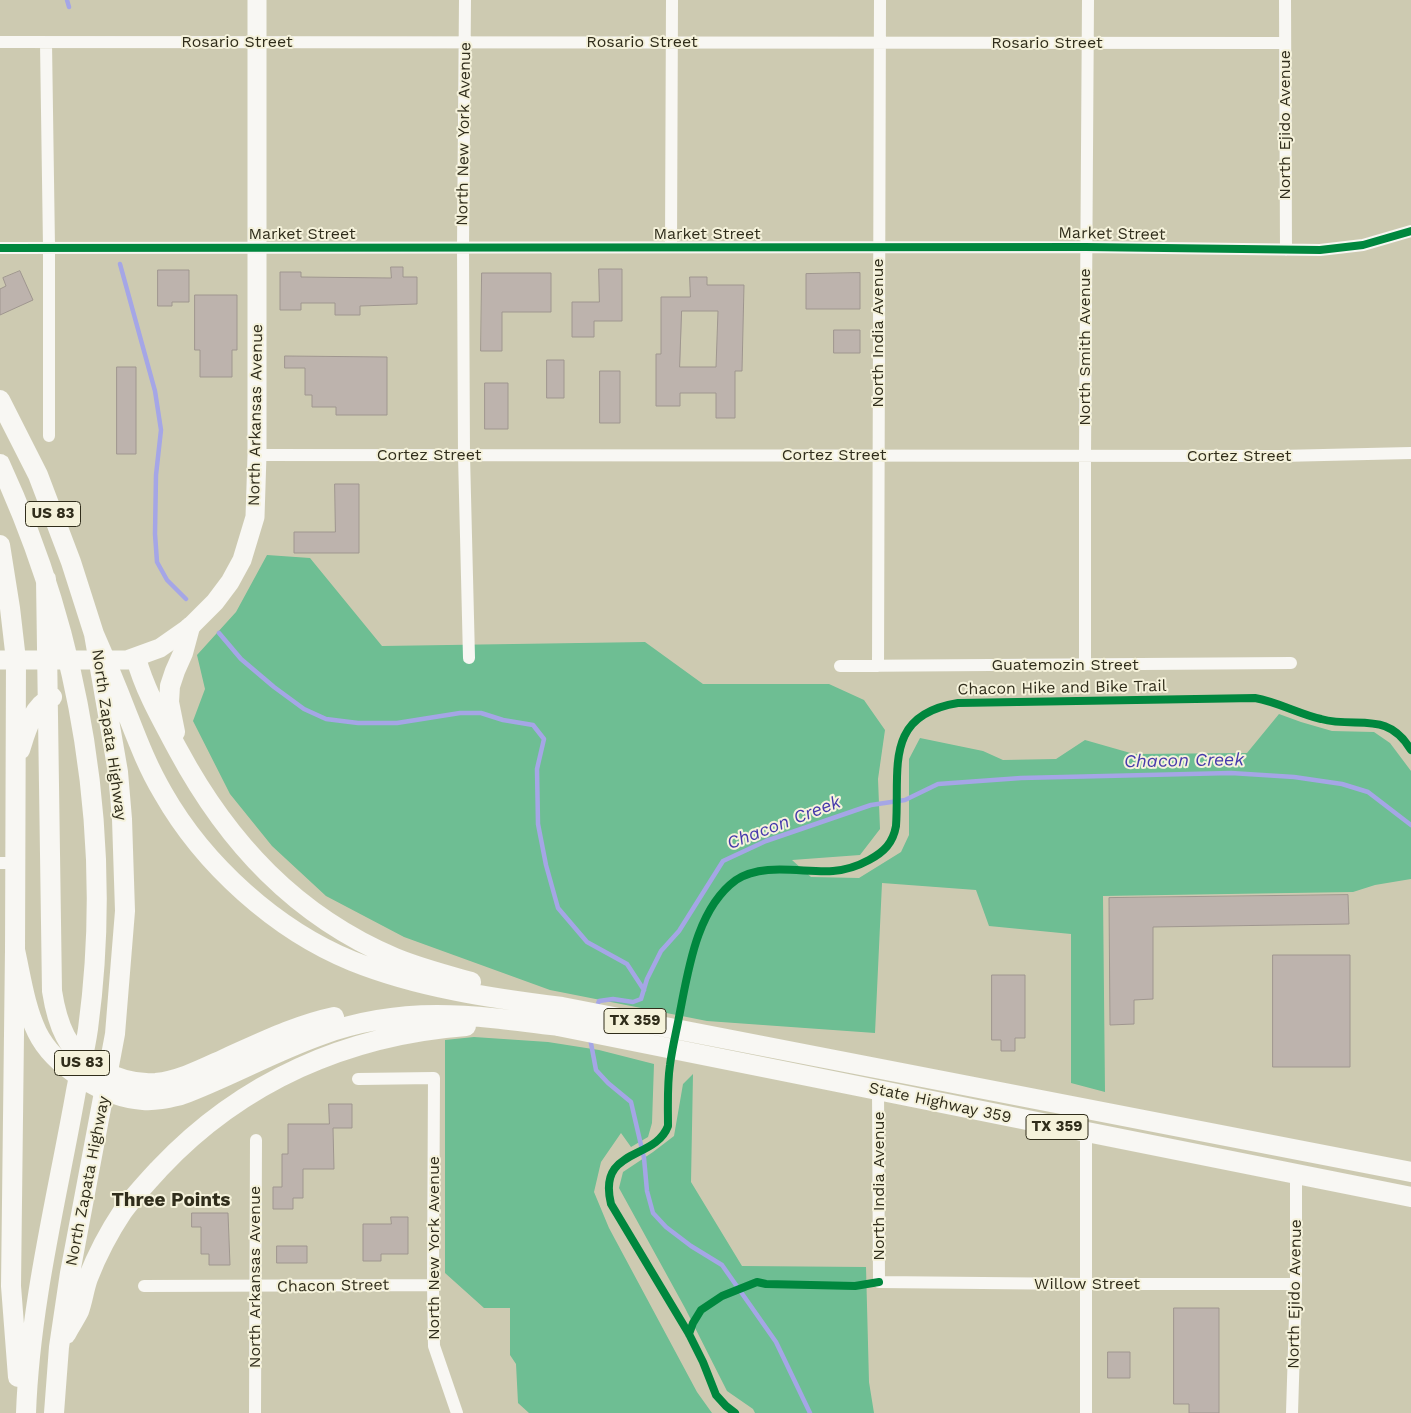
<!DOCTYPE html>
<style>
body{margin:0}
canvas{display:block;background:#cdcab1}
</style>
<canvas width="1411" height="1413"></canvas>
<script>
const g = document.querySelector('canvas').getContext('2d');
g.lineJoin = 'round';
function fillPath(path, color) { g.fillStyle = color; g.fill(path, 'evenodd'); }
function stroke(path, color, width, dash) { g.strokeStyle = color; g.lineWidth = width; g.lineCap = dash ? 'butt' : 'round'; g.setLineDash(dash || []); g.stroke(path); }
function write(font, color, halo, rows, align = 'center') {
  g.font = font + ' "Work Sans",sans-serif'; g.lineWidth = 4; g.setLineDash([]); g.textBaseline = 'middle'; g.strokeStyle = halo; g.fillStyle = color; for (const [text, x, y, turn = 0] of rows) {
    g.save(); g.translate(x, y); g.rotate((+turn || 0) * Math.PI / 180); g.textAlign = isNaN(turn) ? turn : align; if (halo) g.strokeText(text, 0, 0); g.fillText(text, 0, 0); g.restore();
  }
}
fillPath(new Path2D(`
 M 267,555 L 310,558 L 382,646 L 645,642 L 703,684 L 829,684 L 864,700 L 885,730 L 878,779 L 880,829 L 860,855 L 792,860 L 811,877 L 859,878 L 901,852 L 909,835 L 909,759 L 920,738 L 983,751 L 1003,760 L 1056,759 L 1085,740 L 1134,754 L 1247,753 L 1279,714 L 1301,722 L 1332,731 L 1374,732 L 1390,743 L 1411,771 L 1411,879 L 1375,885 L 1353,892 L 1103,896 L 1105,1092 L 1071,1083 L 1071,934 L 989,926 L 976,890 L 882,883 L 875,1033 L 707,1021 L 550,990 L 404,937 L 326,896 L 272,846 L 230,794 L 193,721 L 205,689 L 197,655 L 236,612 Z
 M 474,1037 L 548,1042 L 599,1050 L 654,1064 L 652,1123 L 648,1137 L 631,1147 L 621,1133 L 601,1162 L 594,1192 L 609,1228 L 697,1392 L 712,1413 L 529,1413 L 518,1403 L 516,1364 L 510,1355 L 510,1308 L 484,1308 L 445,1273 L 445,1040 Z
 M 693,1074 L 691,1182 L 742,1266 L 866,1267 L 869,1382 L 874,1413 L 755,1413 L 753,1409 L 727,1391 L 685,1308 L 619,1188 L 623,1172 L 653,1152 L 674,1136 L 683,1084 Z`), '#6ebe93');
stroke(new Path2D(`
 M 67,0 L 69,7
 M 120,264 L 155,391 L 161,430 L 156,475 L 155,534 L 157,562 L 167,580 L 186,599
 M 219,633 L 241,659 L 274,687 L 304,709 L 326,719 L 358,723 L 397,723 L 460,713 L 481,713 L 503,720 L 533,725 L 544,739 L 537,769 L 538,824 L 546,865 L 558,908 L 587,942 L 627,964 L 644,990
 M 596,1009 L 599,1001 L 613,999 L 633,1002 L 641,999 L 647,979 L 661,951 L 679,931 L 723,861 L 766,841 L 871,805 L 905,800 L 938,784 L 1021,778 L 1231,773 L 1294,777 L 1342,784 L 1368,792 L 1411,825
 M 590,1038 L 596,1070 L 608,1083 L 631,1102 L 644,1158 L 647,1191 L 653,1213 L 666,1227 L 691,1246 L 722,1265 L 776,1342 L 810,1413`), '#a5a6e6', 4.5);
const building = new Path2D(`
 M 391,267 L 403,267 L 403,277 L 417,277 L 417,304 L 360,306 L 360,315 L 335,315 L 335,303 L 301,303 L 301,310 L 280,310 L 280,272 L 301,272 L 301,277 L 391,278 Z
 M 599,269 L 622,269 L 622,321 L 594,321 L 594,337 L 572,337 L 572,302 L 599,302 Z
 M 158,270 L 189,270 L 189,302 L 172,302 L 172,306 L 158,306 Z
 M 20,271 L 33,300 L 0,315 L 0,289 L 6,286 L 3,278 Z
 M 482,273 L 551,273 L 551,312 L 502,312 L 502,351 L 481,351 Z
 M 860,273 L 860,309 L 806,309 L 806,274 Z
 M 690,277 L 707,277 L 707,285 L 744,285 L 742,371 L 735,371 L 735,418 L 716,418 L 716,393 L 680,393 L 680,406 L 656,406 L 656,354 L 661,354 L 661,297 L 690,297 ZM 682,311 L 718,311 L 716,367 L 680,367 Z
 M 195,295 L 237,295 L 237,350 L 232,350 L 232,377 L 200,377 L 200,350 L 195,350 Z
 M 834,330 L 860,330 L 860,353 L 834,353 Z
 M 285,356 L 387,357 L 387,415 L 336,415 L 336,407 L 312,407 L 312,395 L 305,395 L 305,368 L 285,368 Z
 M 547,360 L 564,360 L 564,398 L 547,398 Z
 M 117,367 L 136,367 L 136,454 L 117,454 Z
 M 600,371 L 620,371 L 620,423 L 600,423 Z
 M 485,383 L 508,383 L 508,429 L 485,429 Z
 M 335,484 L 359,484 L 359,553 L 294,553 L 294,532 L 335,532 Z
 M 1348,895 L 1349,924 L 1153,927 L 1153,999 L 1134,1000 L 1134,1024 L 1110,1025 L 1109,898 Z
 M 1273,955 L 1350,955 L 1350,1067 L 1273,1067 Z
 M 992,975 L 1025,975 L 1025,1038 L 1015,1038 L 1015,1051 L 1001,1051 L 1001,1040 L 992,1040 Z
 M 329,1104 L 352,1104 L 352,1128 L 333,1128 L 334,1169 L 303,1169 L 303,1198 L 293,1198 L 293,1209 L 273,1209 L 273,1187 L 282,1187 L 282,1154 L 288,1154 L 288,1124 L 329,1124 Z
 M 192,1213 L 228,1213 L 230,1265 L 209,1265 L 209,1254 L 201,1254 L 201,1227 L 192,1227 Z
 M 391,1217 L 408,1217 L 408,1254 L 381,1254 L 381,1261 L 363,1261 L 363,1224 L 391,1224 Z
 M 277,1246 L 307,1246 L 307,1263 L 277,1263 Z
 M 1174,1308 L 1219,1308 L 1219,1413 L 1189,1413 L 1189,1404 L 1174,1404 Z
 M 1108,1352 L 1130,1352 L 1130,1378 L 1108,1378 Z`);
fillPath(building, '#bdb3ad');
stroke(building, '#9f968f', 1);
stroke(new Path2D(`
 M 465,0 L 463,248 L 464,455 L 469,658
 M 1285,0 L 1286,250
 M 0,42 L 1285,43
 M 46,43 L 49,247 L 49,436
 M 671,247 L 672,0
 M 0,248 L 1086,247 L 1320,250 L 1363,245 L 1411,231
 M 257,455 L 1280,456 L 1411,453
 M 1085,665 L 1085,455 L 1088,0
 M 840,666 L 1291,663
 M 878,666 L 880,0
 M 0,863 L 15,863
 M 358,1079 L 434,1078 L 433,1285 L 434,1346 L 457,1413
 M 878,1090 L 879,1282 L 1086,1284 L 1296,1284
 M 144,1286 L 433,1285
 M 255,1413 L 256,1140
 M 1086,1413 L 1086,1133
 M 1292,1413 L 1296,1284 L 1296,1175`), '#f8f7f3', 12);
stroke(new Path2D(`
 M 0,660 L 127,660 L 160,648 L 190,627 L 215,602 L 230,582 L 242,560 L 255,517 L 257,455 L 257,0`), '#f8f7f3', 19);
stroke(new Path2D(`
 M 0,400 L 38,475 L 71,562 L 94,634 L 118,772 L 122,819 L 125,911 L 115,1034 L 70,1273 L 59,1347 L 54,1413
 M 0,464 C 81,639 114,837 88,1029 C 85,1050 80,1070 76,1091 C 57,1198 30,1304 26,1413
 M 0,545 L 10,608 L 16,660 L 15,950 L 11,1286 L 18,1377
 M 46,579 C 47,716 49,853 52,991 C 57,1023 67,1053 98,1069 C 117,1079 135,1085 156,1083 C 181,1080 202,1069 224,1059 C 260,1043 296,1025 334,1017
 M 94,634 C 105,659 116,685 126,711 C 137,739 147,766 163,793 C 204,865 276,930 352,961 C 419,988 491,998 562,1007 L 1411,1172
 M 136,658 C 145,691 162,720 178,750 C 228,843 296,916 395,958 C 419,968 446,975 471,982
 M 175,732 L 169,702 L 170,686 L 175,671 L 183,653 L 190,627
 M 20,750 C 26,731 32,707 52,697
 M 15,950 C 21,977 25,1007 37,1032 C 54,1067 104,1097 143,1100 C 156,1101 168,1098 181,1095 C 229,1077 273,1052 321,1035 C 403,1005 474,1015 558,1026 L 1411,1197
 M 66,1334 C 70,1326 75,1319 79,1311 C 83,1300 84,1289 88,1278 C 97,1255 109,1232 123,1211 C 134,1196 148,1181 160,1168 C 242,1081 348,1035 466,1026`), '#f8f7f3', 20);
stroke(new Path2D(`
 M 0,248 L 1086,247 L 1320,250 L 1363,245 L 1411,231
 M 689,1334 L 693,1323 L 701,1310 L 722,1296 L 757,1282 L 766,1284 L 855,1286 L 879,1282
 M 735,1413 L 726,1406 L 716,1395 L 703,1362 L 689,1334 L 611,1204 C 597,1147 655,1161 668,1126 C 668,1106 667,1085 670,1065 C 672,1049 676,1033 679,1017 C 688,972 696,909 736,880 C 763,862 803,873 833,871 C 846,870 858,866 869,860 C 884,852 893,843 896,826 C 900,769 883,715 958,703 L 1255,698 C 1278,702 1299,714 1321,719 C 1358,729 1387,710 1411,750`), '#00873e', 8);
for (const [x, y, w] of [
 [53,514,55],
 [635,1021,62],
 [82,1063,55],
 [1057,1127,62]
]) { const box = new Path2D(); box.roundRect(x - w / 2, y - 12.5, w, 25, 4); g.fillStyle = '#f5f2db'; g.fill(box); stroke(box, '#302d1b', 1); }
write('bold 15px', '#302d1b', null, [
 ["US 83",53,514],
 ["TX 359",635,1021],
 ["US 83",82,1063],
 ["TX 359",1057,1127]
]);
write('16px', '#302d1b', '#f5f2db', [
 ["Rosario Street",237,42],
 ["Rosario Street",642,42],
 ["Rosario Street",1047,43],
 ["North Ejido Avenue",1285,125,-90],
 ["North New York Avenue",464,134,-89],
 ["Market Street",302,234],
 ["Market Street",707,234],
 ["Market Street",1112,234,1],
 ["North India Avenue",878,333,-90],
 ["North Smith Avenue",1085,347,-90],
 ["North Arkansas Avenue",256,415,-89],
 ["Cortez Street",429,455],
 ["Cortez Street",834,455],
 ["Cortez Street",1239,456],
 ["Guatemozin Street",1065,665],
 ["Chacon Hike and Bike Trail",1062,688,-1],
 ["North Zapata Highway",109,735,82],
 ["State Highway 359",940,1103,12],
 ["North Zapata Highway",88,1181,-79],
 ["North India Avenue",879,1186,-90],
 ["North New York Avenue",434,1248,-90],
 ["North Arkansas Avenue",255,1277,-90],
 ["Willow Street",1087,1284],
 ["Chacon Street",333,1286,-1],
 ["North Ejido Avenue",1295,1294,-89]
]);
write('italic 18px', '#4539ac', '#f5f2db', [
 ["Chacon Creek",1184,761,-1],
 ["Chacon Creek",784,823,-21]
]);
write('bold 19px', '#302d1b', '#f5f2db', [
 ["Three Points",171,1200]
]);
</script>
